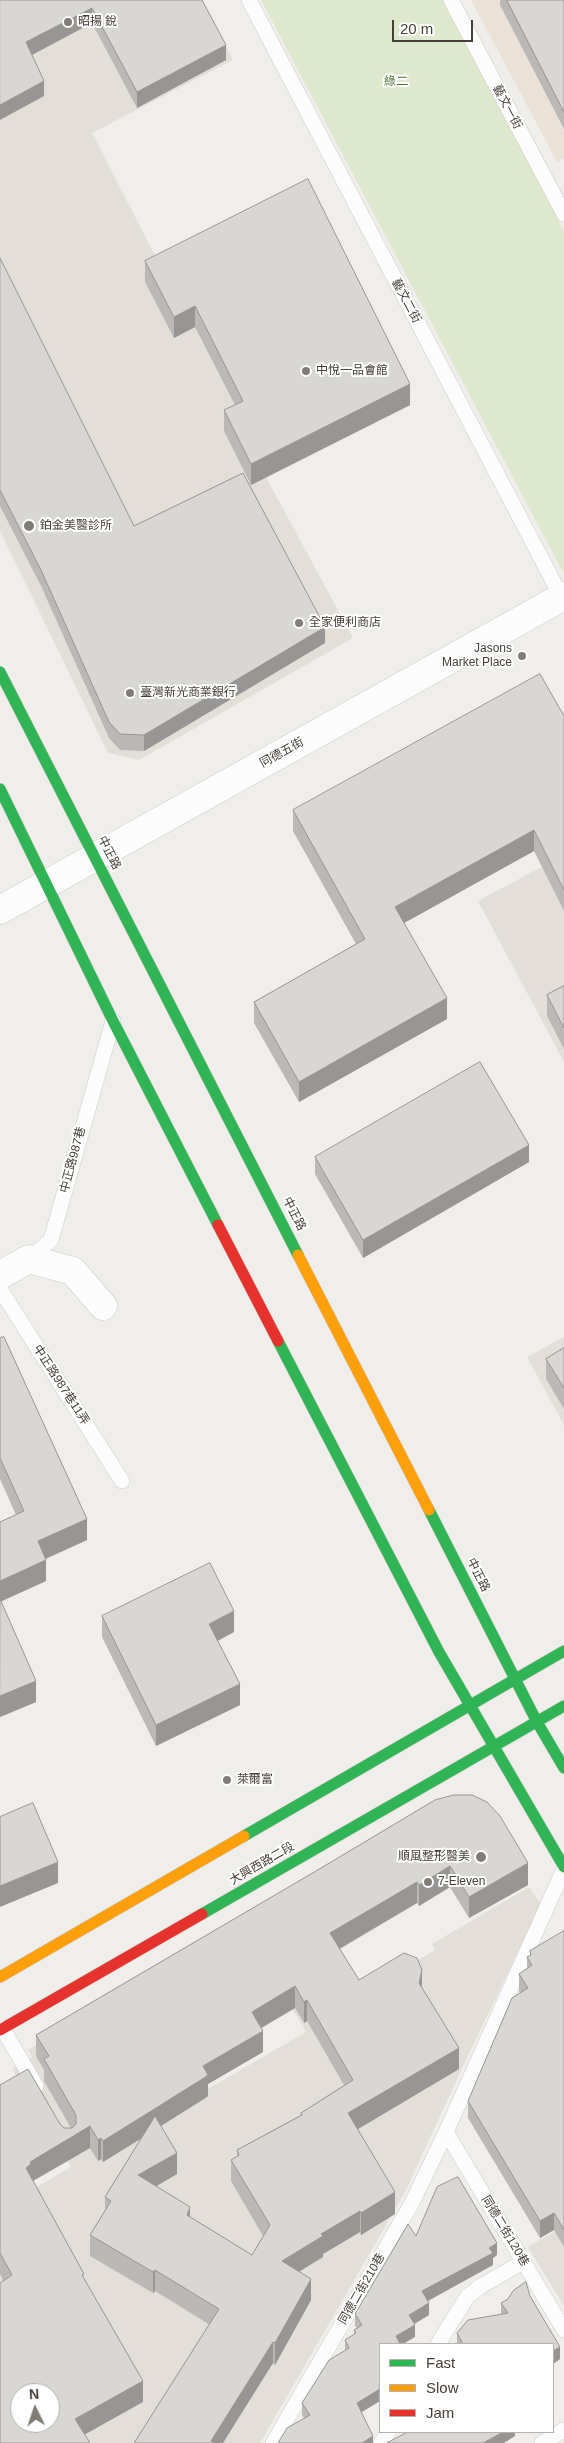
<!DOCTYPE html>
<meta charset="utf-8">
<style>
body{margin:0}
#map{position:relative;width:564px;height:2443px;overflow:hidden;background:#f0eeea;font-family:Arial,sans-serif}
canvas{display:block}
.legend{position:absolute;left:379px;top:2343px;width:175px;height:90px;box-sizing:border-box;background:#fff;border:1px solid #b5b2af;margin:0;padding:6px 9px;list-style:none;font-size:15px;color:#453f37}
.legend li{display:flex;align-items:center;gap:10px;height:25px}
.legend b{width:25px;border:1px solid #b5b2af}
.north{position:absolute;left:10px;top:2383px;width:50px;height:50px;box-sizing:border-box;background:#fff;border:1px solid #b5b2af;border-radius:50%;rotate:356deg;font-size:14px;font-weight:700;line-height:20px;text-align:center;color:#453f37}
.north::after{content:'';display:block;margin:auto;width:18px;height:22px;background:#817c76;clip-path:polygon(50% 0,100% 100%,50% 72%,0 100%)}
.scale{position:absolute;left:392px;top:20px;width:81px;height:22px;box-sizing:border-box;border:2px solid #453f37;border-top:0;padding-left:6px;font-size:15px;line-height:18px;white-space:nowrap;color:#453f37;-webkit-text-stroke:4px #fff;paint-order:stroke}
</style>
<div id="map">
<canvas width="564" height="2443"></canvas>
<ul class="legend">
<li><b style="height:6px;background:#30b455"></b>Fast</li>
<li><b style="height:6px;background:#ff9f0a"></b>Slow</li>
<li><b style="height:6px;background:#e5322d"></b>Jam</li>
</ul>
<div class="north">N</div>
<div class="scale">20 m</div>
</div>
<script>
const g = document.querySelector('canvas').getContext('2d');
g.lineJoin = 'round';
function fillPath(path, color) { g.fillStyle = color; g.fill(path, 'evenodd'); }
function stroke(path, color, width, dash) { g.strokeStyle = color; g.lineWidth = width; g.lineCap = dash ? 'butt' : 'round'; g.setLineDash(dash || []); g.stroke(path); }
function write(font, color, halo, rows, align = 'center') {
  g.font = font + ' Arial,"Noto Sans TC",sans-serif'; g.lineWidth = 4; g.setLineDash([]); g.textBaseline = 'middle'; g.strokeStyle = halo; g.fillStyle = color; for (const [text, x, y, turn = 0] of rows) {
    g.save(); g.translate(x, y); g.rotate((+turn || 0) * Math.PI / 180); g.textAlign = isNaN(turn) ? turn : align; if (halo) g.strokeText(text, 0, 0); g.fillText(text, 0, 0); g.restore();
  }
}
fillPath(new Path2D(`
 M 0,0 L 201,0 L 233,60 L 92,133 L 164,273 L 308,200 L 410,405 L 266,477 L 353,638 L 139,760 L 108,753 L 0,531 Z
 M 564,855 L 564,1062 L 478,901 Z
 M 564,1337 L 564,1425 L 527,1357 Z
 M 529,1887 L 541,1904 L 464,2064 L 404,2194 L 260,2443 L 83,2443 L 0,2293 L 0,2129 L 35,2188 L 71,2167 L 12,2069 L 32,2057 L 28,2050 L 143,1983 L 206,2090 L 306,2032 L 242,1923 L 360,1994 L 435,1950 L 432,1944 Z
 M 564,2226 L 564,2306 L 528,2247 Z`), '#e3dfd8');
fillPath(new Path2D(`
 M 471,0 L 564,0 L 564,158 L 557,162 Z`), '#eae2d7');
fillPath(new Path2D(`
 M 261,0 L 444,0 L 564,231 L 564,574 Z`), '#dee8cc');
const lane = new Path2D(`
 M 249,0 L 564,602
 M 451,0 L 564,214
 M 29,1259 L 51,1240 L 113,1021
 M 0,1289 L 122,1481
 M 3,2029 L 36,2086
 M 446,2132 L 564,2330
 M 438,2344 L 467,2297 L 481,2286 L 523,2262
 M 273,2443 L 412,2203 L 446,2132 L 564,1869
 M 381,2443 L 388,2432
 M 542,2443 L 564,2430`);
const street = new Path2D(`
 M 0,910 L 564,596
 M 0,1275 L 29,1259 L 73,1271 L 103,1306`);
const fast = new Path2D(`
 M 0,672 L 298,1255
 M 0,789 L 113,1021 L 218,1225
 M 278,1341 L 439,1652 L 564,1867
 M 429,1510 L 537,1722 L 564,1768
 M 244,1836 L 564,1651
 M 202,1914 L 564,1706`);
const slow = new Path2D(`
 M 298,1255 L 429,1510
 M 0,1977 L 244,1836`);
const jam = new Path2D(`
 M 218,1225 L 278,1341
 M 0,2030 L 202,1914`);
stroke(lane, '#ceccc8', 16);
stroke(street, '#ceccc8', 29);
stroke(fast, '#cecac2', 12);
stroke(slow, '#cecac2', 12);
stroke(jam, '#cecac2', 12);
stroke(lane, '#fdfcfc', 15);
stroke(street, '#fdfcfc', 28);
stroke(fast, '#30b455', 11);
stroke(slow, '#ff9f0a', 11);
stroke(jam, '#e5322d', 11);
fillPath(new Path2D(`
 M 0,0 L 202,0 L 226,60 L 137,108 L 92,23 L 32,55 L 44,96 Z
 M 500,0 L 564,0 L 564,129 L 500,5 Z
 M 0,258 L 134,526 L 325,643 L 144,751 L 120,750 L 109,738 L 41,586 L 0,506 Z
 M 145,261 L 410,405 L 251,485 L 224,431 L 224,410 L 235,405 L 195,327 L 174,338 L 145,282 Z
 M 564,716 L 564,911 L 534,851 L 404,923 L 447,1019 L 299,1102 L 254,1023 L 254,1002 L 356,944 L 293,831 L 293,810 Z
 M 564,986 L 564,1049 L 547,1016 L 547,995 Z
 M 315,1157 L 529,1162 L 363,1258 L 315,1174 Z
 M 0,1338 L 87,1540 L 46,1559 L 46,1581 L 1,1601 L 36,1702 L 0,1717 L 0,1522 L 16,1515 L 0,1479 Z
 M 564,1348 L 564,1409 L 546,1379 L 546,1359 Z
 M 102,1616 L 234,1632 L 218,1641 L 240,1705 L 156,1746 L 102,1637 Z
 M 435,1800 L 528,1885 L 469,1918 L 450,1887 L 419,1906 L 417,1903 L 340,1949 L 359,1980 L 422,1988 L 459,2069 L 358,2129 L 395,2214 L 361,2235 L 360,2232 L 323,2254 L 323,2257 L 300,2271 L 311,2300 L 275,2365 L 155,2291 L 153,2293 L 90,2256 L 90,2235 L 105,2211 L 105,2197 L 141,2139 L 103,2162 L 101,2159 L 98,2161 L 90,2148 L 33,2181 L 84,2278 L 143,2402 L 0,2443 L 3,2280 L 0,2274 L 0,2085 L 60,2124 L 64,2128 L 71,2128 L 44,2081 L 44,2070 L 36,2056 L 36,2035 L 316,1871 ZM 295,2008 L 304,2023 L 307,2021 L 344,2085 L 301,2113 L 301,2115 L 237,2150 L 237,2157 L 231,2160 L 231,2181 L 263,2236 L 252,2255 L 190,2217 L 156,2186 L 177,2174 L 161,2126 L 208,2096 L 208,2084 L 263,2052 L 262,2028 Z
 M 564,1932 L 564,2247 L 554,2230 L 540,2238 L 468,2118 L 468,2101 L 520,1993 L 519,1991 L 519,1974 L 527,1968 L 527,1957 L 530,1955 L 530,1951 Z
 M 416,2236 L 497,2255 L 493,2258 L 493,2265 L 428,2301 L 429,2315 L 414,2324 L 415,2337 L 380,2344 L 380,2401 L 361,2412 L 373,2443 L 304,2418 L 302,2415 L 302,2403 L 345,2351 L 345,2340 L 354,2335 L 354,2330 L 357,2328 L 355,2326 L 355,2314 Z
 M 526,2282 L 530,2296 L 560,2347 L 560,2359 L 553,2364 L 553,2344 L 457,2344 L 457,2333 L 468,2320 L 501,2314 L 501,2303 L 508,2299 L 513,2291 Z`), '#bbb9b5');
fillPath(new Path2D(`
 M 92,8 L 92,23 L 26,58 L 26,42 Z
 M 226,45 L 226,60 L 137,108 L 137,92 Z
 M 44,81 L 44,96 L 0,120 L 0,105 Z
 M 195,306 L 195,327 L 174,338 L 174,317 Z
 M 410,384 L 410,405 L 251,485 L 251,464 Z
 M 325,627 L 325,643 L 144,751 L 144,735 Z
 M 534,830 L 534,851 L 395,928 L 395,907 Z
 M 447,998 L 447,1019 L 299,1102 L 299,1082 Z
 M 529,1145 L 529,1162 L 363,1258 L 363,1240 Z
 M 87,1519 L 87,1540 L 38,1562 L 38,1541 Z
 M 46,1560 L 46,1581 L 0,1602 L 0,1581 Z
 M 234,1611 L 234,1632 L 209,1645 L 209,1624 Z
 M 36,1681 L 36,1702 L 0,1717 L 0,1696 Z
 M 240,1684 L 240,1705 L 156,1746 L 156,1725 Z
 M 58,1862 L 58,1883 L 0,1907 L 0,1886 Z
 M 528,1863 L 528,1885 L 469,1918 L 469,1897 Z
 M 450,1866 L 450,1887 L 419,1906 L 419,1885 Z
 M 417,1882 L 417,1903 L 330,1954 L 330,1933 Z
 M 422,1970 L 422,1991 L 419,1983 Z
 M 295,1986 L 295,2008 L 252,2033 L 252,2012 Z
 M 307,2000 L 307,2021 L 304,2023 L 304,2002 Z
 M 263,2031 L 263,2052 L 208,2084 L 208,2096 L 204,2099 L 103,2162 L 103,2141 L 203,2066 Z
 M 459,2048 L 459,2069 L 348,2135 L 348,2113 Z
 M 90,2126 L 90,2148 L 31,2182 L 26,2168 L 30,2162 Z
 M 101,2138 L 101,2159 L 98,2161 L 98,2140 Z
 M 177,2153 L 177,2174 L 138,2197 L 138,2175 Z
 M 395,2192 L 395,2214 L 361,2235 L 361,2213 Z
 M 190,2207 L 190,2228 L 187,2215 Z
 M 360,2211 L 360,2232 L 323,2254 L 323,2257 L 282,2282 L 282,2261 L 321,2234 Z
 M 554,2213 L 554,2230 L 540,2238 L 540,2221 Z
 M 497,2243 L 497,2255 L 493,2258 L 493,2265 L 422,2304 L 422,2291 Z
 M 155,2270 L 155,2291 L 153,2293 L 153,2272 Z
 M 311,2279 L 311,2300 L 275,2365 L 275,2343 Z
 M 429,2303 L 429,2315 L 409,2327 L 409,2315 Z
 M 415,2325 L 415,2337 L 403,2344 L 396,2344 L 396,2336 Z
 M 273,2342 L 273,2363 L 223,2443 L 211,2443 L 211,2441 Z
 M 560,2347 L 560,2359 L 553,2364 L 553,2351 Z
 M 143,2381 L 143,2402 L 75,2440 L 75,2419 Z
 M 380,2389 L 380,2401 L 357,2415 L 357,2403 Z
 M 503,2432 L 515,2432 L 515,2436 L 504,2443 L 483,2443 Z
 M 373,2436 L 373,2443 L 362,2443 Z`), '#989694');
const building = new Path2D(`
 M 0,0 L 202,0 L 226,45 L 137,92 L 92,8 L 26,42 L 44,81 L 0,105 Z
 M 507,0 L 564,0 L 564,112 Z
 M 308,179 L 410,384 L 251,464 L 224,410 L 243,401 L 195,306 L 174,317 L 145,261 Z
 M 0,258 L 134,526 L 243,473 L 325,627 L 144,735 L 120,734 L 109,722 L 41,570 L 0,490 Z
 M 540,674 L 564,716 L 564,890 L 534,830 L 395,907 L 447,998 L 299,1082 L 254,1002 L 365,939 L 293,810 Z
 M 564,986 L 564,1028 L 547,995 Z
 M 480,1062 L 529,1145 L 363,1240 L 315,1157 Z
 M 4,1337 L 87,1519 L 38,1541 L 46,1560 L 0,1581 L 0,1522 L 24,1511 L 0,1458 L 0,1338 Z
 M 564,1348 L 564,1388 L 546,1359 Z
 M 210,1563 L 234,1611 L 209,1624 L 240,1684 L 156,1725 L 102,1616 Z
 M 0,1599 L 36,1681 L 0,1696 Z
 M 454,1795 L 472,1795 L 487,1802 L 500,1816 L 528,1863 L 469,1897 L 450,1866 L 419,1885 L 417,1882 L 330,1933 L 359,1980 L 404,1953 L 417,1958 L 422,1970 L 419,1983 L 459,2048 L 348,2113 L 395,2192 L 361,2213 L 360,2211 L 321,2234 L 323,2236 L 282,2261 L 311,2279 L 275,2343 L 273,2342 L 211,2441 L 214,2443 L 134,2443 L 219,2309 L 155,2270 L 153,2272 L 90,2235 L 111,2201 L 105,2197 L 155,2116 L 177,2153 L 138,2175 L 190,2207 L 187,2215 L 252,2255 L 270,2225 L 231,2160 L 239,2155 L 237,2150 L 302,2115 L 301,2113 L 353,2080 L 307,2000 L 304,2002 L 295,1986 L 252,2012 L 263,2031 L 203,2066 L 208,2075 L 204,2078 L 103,2141 L 101,2138 L 98,2140 L 90,2126 L 30,2162 L 31,2164 L 26,2168 L 84,2274 L 82,2275 L 143,2381 L 75,2419 L 90,2443 L 0,2443 L 0,2283 L 12,2275 L 0,2253 L 0,2085 L 28,2069 L 60,2124 L 64,2128 L 72,2128 L 76,2124 L 76,2115 L 44,2059 L 49,2056 L 36,2035 L 316,1871 L 435,1800 ZM 20,2393 L 50,2393 L 50,2423 L 20,2423 Z
 M 33,1803 L 58,1862 L 0,1886 L 0,1817 Z
 M 564,1931 L 564,2230 L 554,2213 L 540,2221 L 468,2101 L 512,1998 L 528,1988 L 519,1974 L 532,1965 L 527,1957 L 531,1955 L 530,1951 Z
 M 458,2177 L 497,2243 L 489,2248 L 493,2253 L 422,2291 L 429,2303 L 409,2315 L 415,2325 L 396,2336 L 400,2344 L 380,2344 L 380,2389 L 357,2403 L 373,2436 L 362,2443 L 278,2443 L 287,2428 L 310,2415 L 302,2403 L 329,2360 L 349,2348 L 345,2340 L 356,2333 L 354,2330 L 362,2325 L 355,2314 L 408,2224 L 416,2236 L 437,2187 Z
 M 526,2282 L 530,2296 L 560,2347 L 553,2351 L 553,2344 L 463,2344 L 457,2333 L 468,2320 L 508,2313 L 501,2303 L 508,2299 L 513,2291 Z
 M 408,2432 L 503,2432 L 483,2443 L 387,2443 Z`);
fillPath(building, '#d9d7d3');
stroke(building, '#989694', 1);
for (const [x, y, r, color] of [
 [68,22,5,"#817c76"],
 [306,371,5,"#817c76"],
 [29,526,6,"#817c76"],
 [299,623,5,"#817c76"],
 [522,656,5,"#817c76"],
 [130,693,5,"#817c76"],
 [227,1780,5,"#817c76"],
 [481,1857,6,"#817c76"],
 [428,1882,5,"#817c76"]
]) { const dot = new Path2D(); dot.arc(x, y, r, 0, 2 * Math.PI); g.fillStyle = color; g.fill(dot); stroke(dot, '#fff', 2); }
write('12px', '#453f37', '#fff', [
 ["昭揚 銳",78,22],
 ["中悅一品會館",316,371],
 ["鉑金美醫診所",40,526],
 ["全家便利商店",309,623],
 ["Jasons",512,649,"right"],
 ["Market Place",512,663,"right"],
 ["臺灣新光商業銀行",140,693],
 ["萊爾富",237,1780],
 ["順風整形醫美",470,1857,"right"],
 ["7-Eleven",438,1882]
], 'left');
write('12px', '#4b7130', '#fff', [
 ["綠二",396,82]
]);
write('12px', '#453f37', '#fff', [
 ["藝文一街",507,107,62],
 ["藝文二街",406,301,62],
 ["同德五街",282,753,-29],
 ["中正路",109,853,63],
 ["中正路987巷",73,1160,-75],
 ["中正路",294,1214,63],
 ["中正路987巷11弄",61,1385,57],
 ["中正路",478,1575,63],
 ["大興西路二段",262,1864,-30],
 ["同德二街120巷",505,2231,59],
 ["同德二街210巷",362,2289,-60]
]);
</script>
